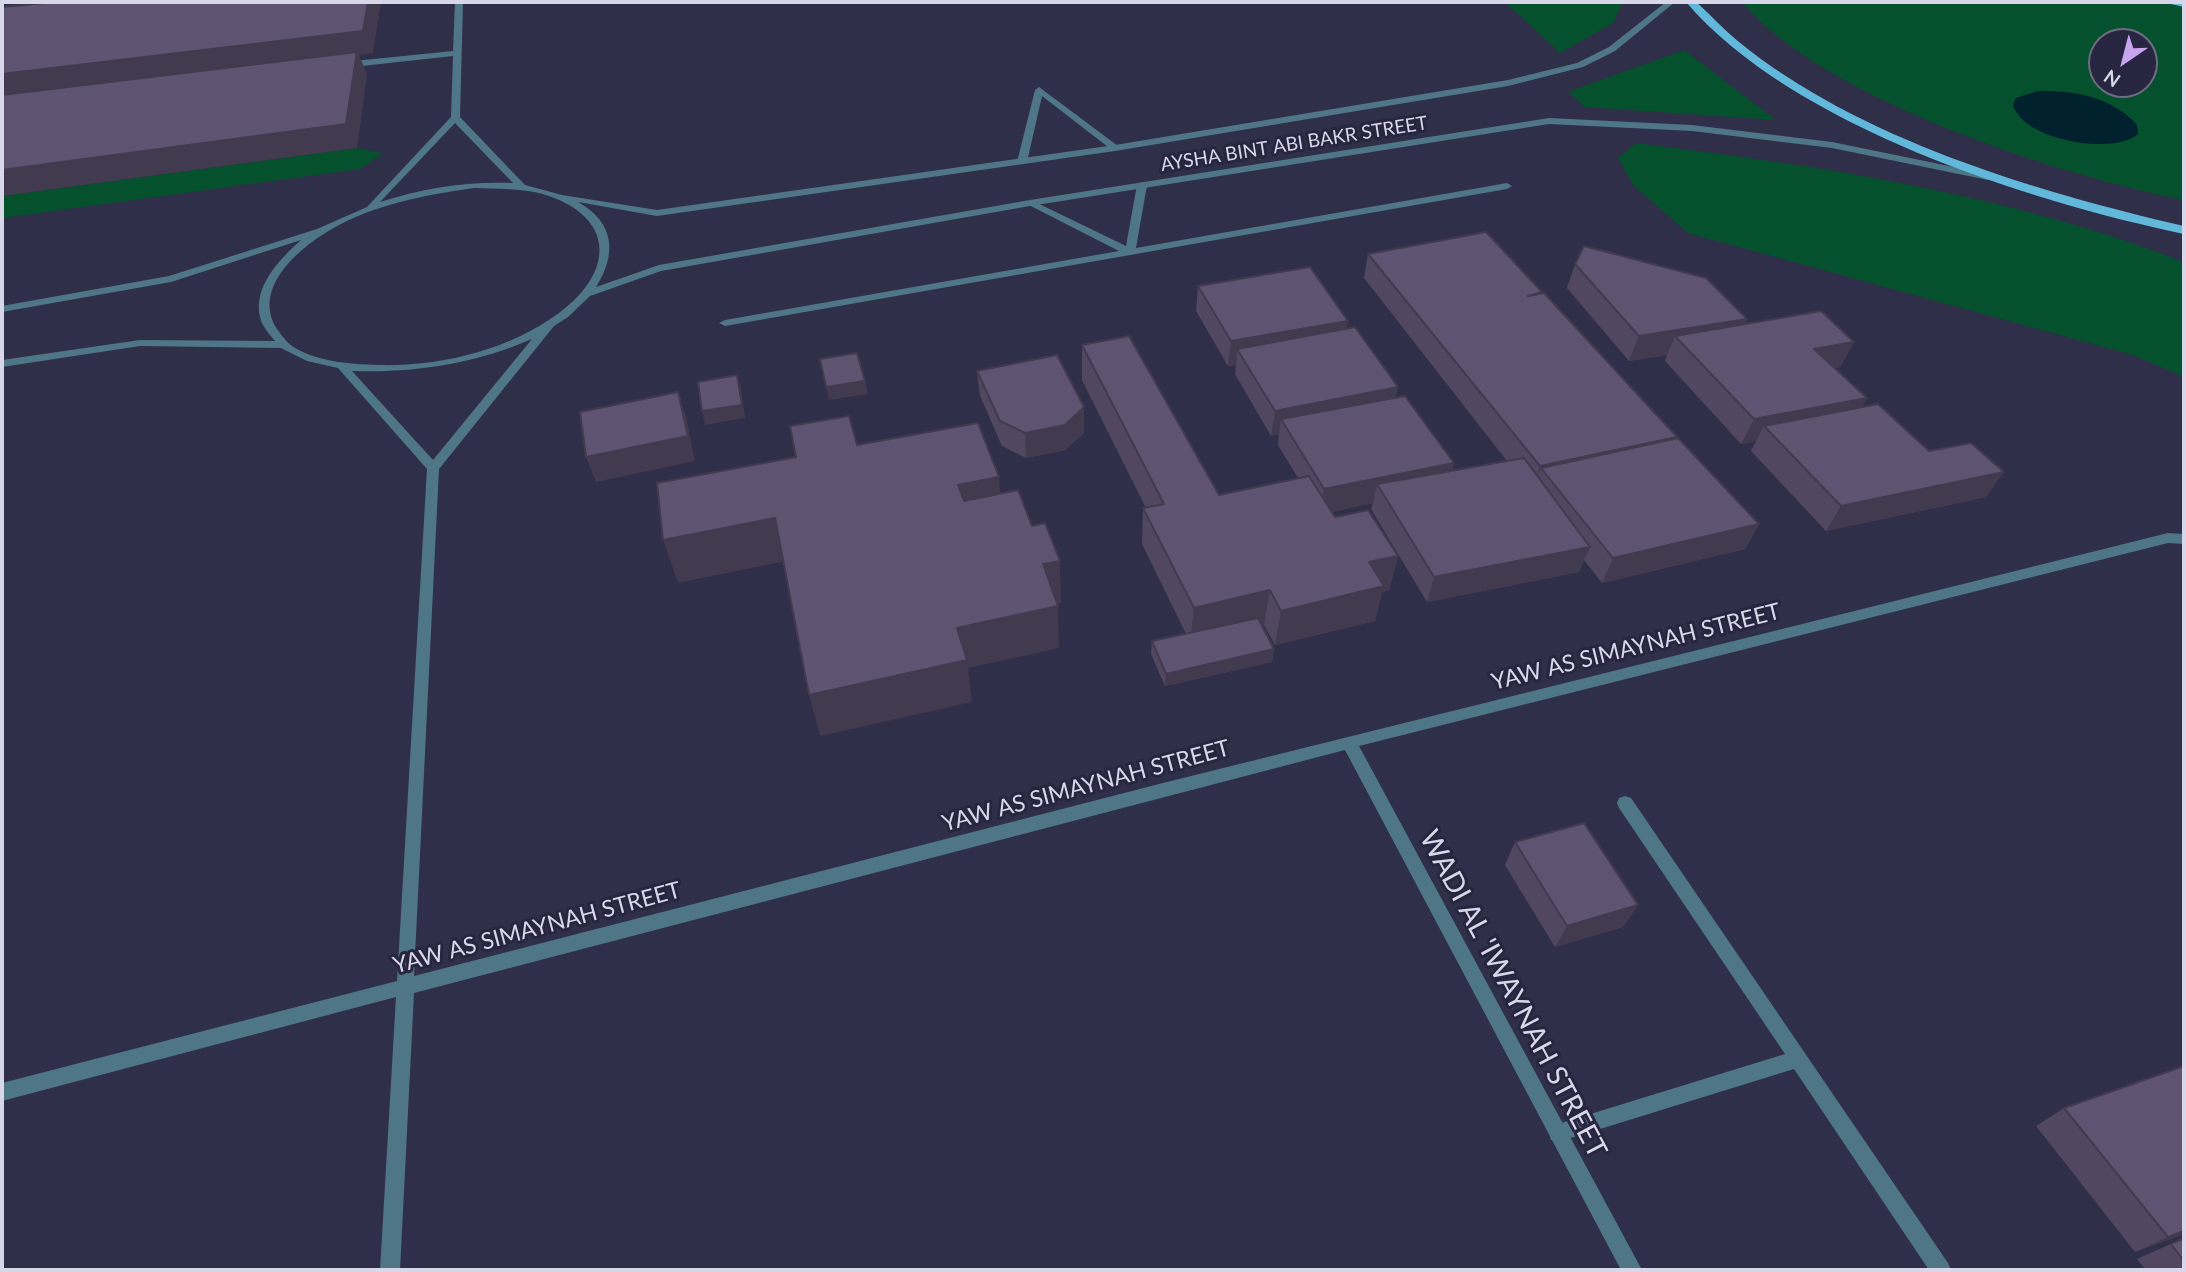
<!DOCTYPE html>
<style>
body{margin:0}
#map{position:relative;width:2186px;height:1272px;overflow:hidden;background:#302f4a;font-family:Lato,sans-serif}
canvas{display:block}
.frame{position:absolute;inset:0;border:4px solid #d7d7e9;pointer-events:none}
.north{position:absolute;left:2088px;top:28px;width:70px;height:70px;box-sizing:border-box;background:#27253f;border:2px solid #6d6c83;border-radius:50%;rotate:215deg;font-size:19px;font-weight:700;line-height:28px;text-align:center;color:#d7d7e9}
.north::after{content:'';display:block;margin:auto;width:24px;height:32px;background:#c7a6ef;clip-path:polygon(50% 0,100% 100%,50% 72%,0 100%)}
</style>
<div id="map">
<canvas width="2186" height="1272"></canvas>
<div class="frame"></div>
<div class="north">N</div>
</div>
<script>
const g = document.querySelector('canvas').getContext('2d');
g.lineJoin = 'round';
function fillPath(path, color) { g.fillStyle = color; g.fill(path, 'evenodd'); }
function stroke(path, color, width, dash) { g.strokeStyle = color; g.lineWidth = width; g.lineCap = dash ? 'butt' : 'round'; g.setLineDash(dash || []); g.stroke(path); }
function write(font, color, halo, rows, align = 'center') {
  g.font = font + ' Lato,sans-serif'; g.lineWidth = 6; g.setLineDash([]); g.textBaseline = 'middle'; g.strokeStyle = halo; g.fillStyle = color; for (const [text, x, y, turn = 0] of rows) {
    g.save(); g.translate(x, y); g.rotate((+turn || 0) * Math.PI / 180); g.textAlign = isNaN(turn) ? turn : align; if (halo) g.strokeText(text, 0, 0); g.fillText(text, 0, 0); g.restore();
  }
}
fillPath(new Path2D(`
 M 1505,2 L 1623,2 L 1613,23 L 1560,53 Z
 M 1742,2 L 2184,2 L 2184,200 C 2062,176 1822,99 1742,2 ZM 2102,42 L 2144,42 L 2144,84 L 2102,84 Z
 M 1684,50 L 1776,120 L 1585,107 L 1568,92 Z
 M 1636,143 C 1821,166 2009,194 2184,262 L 2184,377 L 2133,355 L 1688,233 L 1634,186 L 1618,158 Z
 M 356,148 L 383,153 L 360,169 L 2,218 L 2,196 Z`), '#05502d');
fillPath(new Path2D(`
 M 2038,91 C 2073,90 2113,97 2137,125 L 2138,134 C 2112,156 2023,140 2013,105 L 2016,98 Z`), '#00212d');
fillPath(new Path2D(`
 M 1039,87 L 1118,146 L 1118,150 L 1112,150 L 1042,96 L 1027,162 L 1019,164 L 1017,162 L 1035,90 Z
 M 1142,182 L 1147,185 L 1136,248 L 1507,183 L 1512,186 L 1507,189 L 725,326 L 719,323 L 725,320 L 1119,251 L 1025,203 L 1033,201 L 1126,246 L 1137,185 Z
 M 1625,796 L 1631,798 L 1948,1263 L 1951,1270 L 1929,1270 L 1794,1069 L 1558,1142 L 1551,1140 L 1549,1133 L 1551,1126 L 1558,1124 L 1785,1054 L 1619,808 L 1617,803 L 1619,798 Z`), '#4e7686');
fillPath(new Path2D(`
 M 455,2 L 463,2 L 460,117 L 525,185 L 562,195 L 657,210 L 1115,145 L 1508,80 L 1577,63 L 1609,47 L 1666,2 L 1675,2 L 1615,51 L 1583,67 L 1508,86 L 1115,151 L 657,216 L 578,202 C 615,223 617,254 596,287 L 659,265 L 1030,200 L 1549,118 L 1692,125 L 1832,142 L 1988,174 L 1993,177 L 1988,180 L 1832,148 L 1692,131 L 1549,124 L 1030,206 L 661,271 L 590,296 L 568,317 L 554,326 L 439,469 L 414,976 L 1163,783 L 2168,533 L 2184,534 L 2184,544 L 2168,543 L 1359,746 L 1642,1270 L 1621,1270 L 1345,750 L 414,993 L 400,1270 L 380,1270 L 396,997 L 2,1101 L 2,1083 L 397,981 L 427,469 L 338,368 L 307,361 L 281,348 L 140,346 L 2,367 L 2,360 L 140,340 L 275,341 C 270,335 261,325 260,317 C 253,286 280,259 301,240 L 171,282 L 2,312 L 2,306 L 169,276 L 317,229 L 367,207 L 451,117 L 453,56 L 344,68 L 340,65 L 344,62 L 453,51 ZM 455,123 L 513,183 C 468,181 423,188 380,202 ZM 474,188 C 497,189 520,188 543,194 C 615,216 616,271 559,313 C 509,350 439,367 378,365 C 350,364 320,362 295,348 C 287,343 282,336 277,329 C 251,288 300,247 332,229 C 375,204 426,195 474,188 ZM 532,339 L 433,460 L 352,371 C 415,373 474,364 532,339 Z`), '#4e7686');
fillPath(new Path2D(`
 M 1686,2 L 1696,2 C 1711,15 1724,30 1739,42 C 1858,139 2037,192 2184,226 L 2184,234 C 2028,201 1792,126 1686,2 Z
 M 2170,2 L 2184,2 L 2184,7 L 2171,4 Z`), '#61b8da');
fillPath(new Path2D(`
 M 1368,254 L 1542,292 L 1542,293 L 1677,437 L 1677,439 L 1759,524 L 1745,549 L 1602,583 L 1584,560 L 1579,572 L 1427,602 L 1371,509 L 1373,503 L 1332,512 L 1335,517 L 1398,556 L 1389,590 L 1382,592 L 1375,621 L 1275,645 L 1264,625 L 1262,626 L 1274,649 L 1272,662 L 1165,686 L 1151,654 L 1152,641 L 1186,634 L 1142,544 L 1143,508 L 1146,508 L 1082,380 L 1082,345 L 1219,495 L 1298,478 L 1278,445 L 1279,434 L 1271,436 L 1235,374 L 1236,365 L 1228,366 L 1196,311 L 1198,286 L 1347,329 L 1396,398 L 1454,463 L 1452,471 L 1507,461 L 1364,278 Z
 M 1575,264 L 1747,319 L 1745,324 L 1854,342 L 1840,367 L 1835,368 L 1862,407 L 1929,451 L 1986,497 L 1826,531 L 1751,451 L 1756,441 L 1741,444 L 1665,361 L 1667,355 L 1629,361 L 1567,288 Z
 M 977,371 L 1084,407 L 1084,433 L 1065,450 L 1026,458 L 1002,446 L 980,396 Z
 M 1515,842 L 1638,905 L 1623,927 L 1555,947 L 1505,865 Z
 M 2064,1108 L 2184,1234 L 2135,1252 L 2036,1126 Z
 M 2184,1238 L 2184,1270 L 2146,1270 L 2137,1259 Z`), '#514761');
fillPath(new Path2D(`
 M 368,2 L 381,2 L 373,53 L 359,55 L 367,74 L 357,148 L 2,196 L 2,74 Z
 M 1747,319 L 1736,344 L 1675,336 L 1667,355 L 1629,361 L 1639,336 Z
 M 1348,321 L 1344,346 L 1237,349 L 1236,365 L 1228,366 L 1231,341 Z
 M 1854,342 L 1840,367 L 1802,374 L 1814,349 Z
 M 737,375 L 741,388 L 745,418 L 705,425 L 702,411 Z
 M 865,381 L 868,394 L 829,400 L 826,387 Z
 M 1398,387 L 1392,412 L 1281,419 L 1279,434 L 1271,436 L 1275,411 Z
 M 678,392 L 686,417 L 695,461 L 596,482 L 586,457 Z
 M 1867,398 L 1852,423 L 1764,426 L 1756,441 L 1741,444 L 1754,419 Z
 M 1084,407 L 1084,433 L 1065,450 L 1026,458 L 1025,433 Z
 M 1677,437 L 1666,462 L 1541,468 L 1532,491 L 1531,491 L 1540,466 Z
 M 1454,463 L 1447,488 L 1377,484 L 1373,503 L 1320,514 L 1324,489 Z
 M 2004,472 L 1986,497 L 1826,531 L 1841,506 Z
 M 999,477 L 1002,520 L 963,528 L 958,485 Z
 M 775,518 L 786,561 L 678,583 L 663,540 Z
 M 1759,524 L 1745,549 L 1602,583 L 1613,558 Z
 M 1590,547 L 1579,572 L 1427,602 L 1434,577 Z
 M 1398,556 L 1389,590 L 1382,592 L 1375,621 L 1275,645 L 1281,611 L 1369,562 Z
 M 1060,561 L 1061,603 L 1044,606 L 1043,564 Z
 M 1270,590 L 1264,625 L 1190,643 L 1194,608 Z
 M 1058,606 L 1059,648 L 968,668 L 972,702 L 820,736 L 809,695 L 957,628 Z
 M 1274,649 L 1272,662 L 1165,686 L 1166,674 Z
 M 1638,905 L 1623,927 L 1555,947 L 1567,926 Z
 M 2184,1231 L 2184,1234 L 2135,1252 L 2168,1237 Z`), '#423a4f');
const building = new Path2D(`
 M 54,2 L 368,2 L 363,31 L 2,74 L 2,7 Z
 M 357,52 L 346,124 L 2,170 L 2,95 Z
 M 1486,232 L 1542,292 L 1528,296 L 1544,293 L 1677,437 L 1540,466 L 1368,254 Z
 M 1584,246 L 1706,278 L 1747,319 L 1639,336 L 1575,264 Z
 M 1310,267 L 1348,321 L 1231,341 L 1198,286 Z
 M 1821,311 L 1854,342 L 1814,349 L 1867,398 L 1754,419 L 1675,336 Z
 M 1355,327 L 1398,387 L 1275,411 L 1237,349 Z
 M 1129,336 L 1219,495 L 1309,476 L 1335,517 L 1368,510 L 1398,556 L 1369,562 L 1384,586 L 1281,611 L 1270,590 L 1194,608 L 1143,508 L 1164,504 L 1082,345 Z
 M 857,353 L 865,381 L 826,387 L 820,359 Z
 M 1057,355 L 1084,407 L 1065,425 L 1025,433 L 1000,421 L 977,371 Z
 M 737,375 L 742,405 L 702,411 L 698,382 Z
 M 678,392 L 688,436 L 586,457 L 580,412 Z
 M 1405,396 L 1454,463 L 1324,489 L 1281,419 Z
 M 1878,404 L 1929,451 L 1971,443 L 2004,472 L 1841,506 L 1764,426 Z
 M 849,416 L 857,445 L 978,423 L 999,477 L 958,485 L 964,501 L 1018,490 L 1032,526 L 1045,523 L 1060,561 L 1043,564 L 1058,606 L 957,628 L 967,660 L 809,695 L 775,518 L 663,540 L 657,483 L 796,457 L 790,426 Z
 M 1678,438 L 1759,524 L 1613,558 L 1541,468 Z
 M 1524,458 L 1590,547 L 1434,577 L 1377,484 Z
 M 1258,618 L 1274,649 L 1166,674 L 1152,641 Z
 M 1584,823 L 1638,905 L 1567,926 L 1515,842 Z
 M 2184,1066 L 2184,1231 L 2168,1237 L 2064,1108 Z
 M 2184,1238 L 2184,1261 L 2171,1244 Z`);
fillPath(building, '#5e5371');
stroke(building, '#423a4f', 2);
write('19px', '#d7d7e9', '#27253f', [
 ["AYSHA BINT ABI BAKR STREET",1294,144,-9]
]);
write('23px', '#d7d7e9', '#27253f', [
 ["YAW AS SIMAYNAH STREET",1636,647,-14],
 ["YAW AS SIMAYNAH STREET",1086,786,-15],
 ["YAW AS SIMAYNAH STREET",537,928,-15]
]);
write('28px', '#d7d7e9', '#27253f', [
 ["WADI AL 'IWAYNAH STREET",1513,994,62]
]);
</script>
